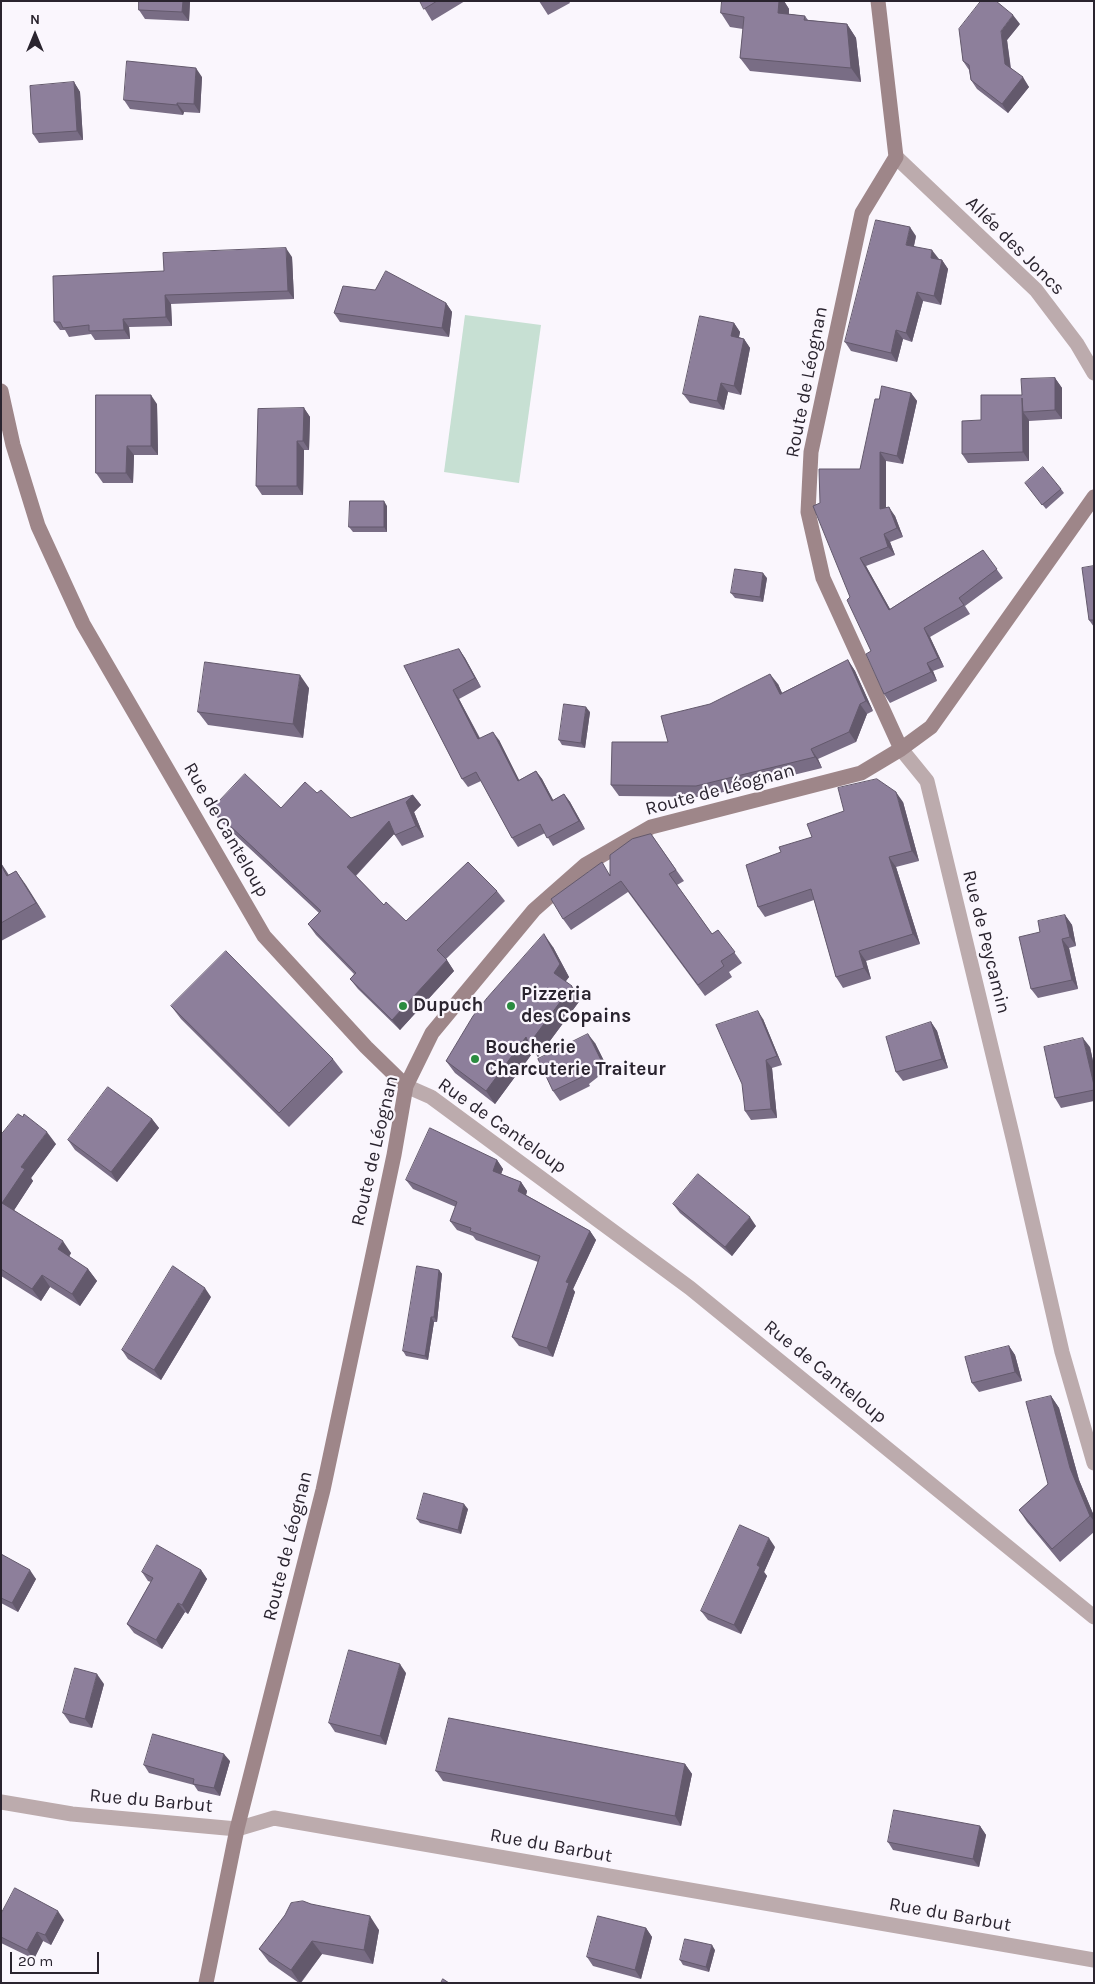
<!DOCTYPE html>
<meta charset="utf-8">
<style>
body{margin:0}
#map{position:relative;width:1095px;height:1984px;overflow:hidden;background:#faf6fd;font-family:Karla,sans-serif}
canvas{display:block}
.frame{position:absolute;inset:0;border:2px solid #2a242f;pointer-events:none}
.north{position:absolute;left:10px;top:10px;width:50px;height:50px;-webkit-text-stroke:4px #faf6fd;paint-order:stroke;rotate:0deg;font-size:14px;font-weight:700;line-height:20px;text-align:center;color:#2a242f}
.north::after{content:'';display:block;margin:auto;width:18px;height:22px;background:#2a242f;clip-path:polygon(50% 0,100% 100%,50% 72%,0 100%)}
.scale{position:absolute;left:10px;top:1952px;width:89px;height:22px;box-sizing:border-box;border:2px solid #2a242f;border-top:0;padding-left:6px;font-size:15px;line-height:18px;white-space:nowrap;color:#2a242f;-webkit-text-stroke:4px #faf6fd;paint-order:stroke}
</style>
<div id="map">
<canvas width="1095" height="1984"></canvas>
<div class="frame"></div>
<div class="north">N</div>
<div class="scale">20 m</div>
</div>
<script>
const g = document.querySelector('canvas').getContext('2d');
g.lineJoin = 'round';
function fillPath(path, color) { g.fillStyle = color; g.fill(path, 'evenodd'); }
function stroke(path, color, width, dash) { g.strokeStyle = color; g.lineWidth = width; g.lineCap = dash ? 'butt' : 'round'; g.setLineDash(dash || []); g.stroke(path); }
function write(font, color, halo, rows, align = 'center') {
  g.font = font + ' Karla,sans-serif'; g.lineWidth = 4.5; g.setLineDash([]); g.textBaseline = 'middle'; g.strokeStyle = halo; g.fillStyle = color; for (const [text, x, y, turn = 0] of rows) {
    g.save(); g.translate(x, y); g.rotate((+turn || 0) * Math.PI / 180); g.textAlign = isNaN(turn) ? turn : align; if (halo) g.strokeText(text, 0, 0); g.fillText(text, 0, 0); g.restore();
  }
}
fillPath(new Path2D(`
 M 465,315 L 541,325 L 519,483 L 444,472 Z`), '#c7e0d3');
stroke(new Path2D(`
 M 896,157 L 1036,290 L 1077,344 L 1094,373
 M 901,749 L 927,781 L 1014,1142 L 1062,1352 L 1094,1463
 M 406,1086 L 431,1097 L 690,1288 L 1094,1617
 M 1,1802 L 72,1814 L 237,1829 L 274,1818 L 1094,1960`), '#bcabad', 15);
stroke(new Path2D(`
 M 878,1 L 896,157 L 862,213 L 811,452 L 808,512 L 823,578 L 901,749
 M 1,391 L 13,445 L 38,526 L 83,624 L 264,936 L 366,1047 L 406,1086
 M 206,1983 L 237,1829 L 323,1490 L 394,1155 L 406,1086 L 432,1033 L 534,910 L 585,865 L 651,827 L 861,773 L 901,749 L 931,727 L 1094,497`), '#9e8689', 15);
fillPath(new Path2D(`
 M 139,1 L 190,1 L 189,21 L 145,19 L 139,10 Z
 M 420,1 L 465,1 L 432,21 Z
 M 539,1 L 569,1 L 570,3 L 548,15 Z
 M 722,1 L 784,1 L 789,9 L 789,14 L 805,16 L 808,20 L 847,24 L 856,38 L 861,82 L 750,71 L 740,58 L 743,29 L 730,27 L 721,13 Z
 M 1020,24 L 1007,40 L 1011,68 L 1029,87 L 1008,113 L 977,89 L 971,80 L 969,70 L 963,61 Z
 M 202,77 L 200,113 L 184,112 L 183,115 L 130,109 L 124,100 Z
 M 74,82 L 80,92 L 83,140 L 39,143 L 33,134 Z
 M 916,236 L 914,246 L 939,259 L 942,260 L 948,269 L 941,305 L 923,301 L 912,342 L 903,339 L 897,362 L 851,351 L 845,342 Z
 M 292,257 L 294,299 L 171,304 L 172,326 L 129,327 L 130,339 L 95,340 L 91,334 L 69,337 L 65,330 L 60,330 L 54,322 L 164,271 Z
 M 446,303 L 452,312 L 449,337 L 340,322 L 334,313 Z
 M 734,323 L 740,332 L 739,337 L 744,339 L 750,348 L 741,395 L 728,392 L 724,410 L 690,403 L 683,394 Z
 M 1055,378 L 1062,388 L 1062,419 L 1029,421 L 1029,420 L 1029,461 L 968,463 L 962,454 L 981,420 L 1022,395 Z
 M 911,393 L 917,401 L 903,464 L 886,461 L 886,507 L 895,516 L 903,537 L 890,542 L 895,555 L 866,566 L 890,609 L 983,550 L 1003,578 L 965,606 L 970,614 L 930,637 L 944,667 L 933,671 L 937,681 L 890,703 L 884,694 L 871,651 L 850,597 L 820,503 L 860,469 L 879,399 Z
 M 157,404 L 158,455 L 134,455 L 133,483 L 103,483 L 96,473 Z
 M 304,408 L 310,417 L 309,450 L 304,450 L 303,495 L 262,495 L 256,486 Z
 M 1025,483 L 1061,489 L 1064,493 L 1046,509 Z
 M 387,506 L 387,532 L 353,532 L 349,527 Z
 M 1094,566 L 1094,627 L 1089,620 Z
 M 767,578 L 763,602 L 735,598 L 731,593 Z
 M 459,649 L 465,658 L 481,687 L 459,699 L 480,738 L 499,740 L 519,780 L 536,771 L 542,779 L 553,800 L 564,794 L 570,802 L 585,829 L 553,846 L 545,833 L 518,847 L 512,838 L 481,781 L 468,787 L 462,779 L 404,666 Z
 M 848,660 L 855,671 L 873,711 L 867,714 L 856,742 L 818,759 L 822,768 L 703,797 L 619,796 L 611,785 L 668,742 L 710,704 L 778,684 L 782,693 Z
 M 309,688 L 303,738 L 208,725 L 198,712 Z
 M 590,712 L 585,748 L 562,745 L 559,740 Z
 M 317,793 L 351,818 L 413,795 L 421,805 L 414,812 L 424,837 L 402,846 L 394,834 L 356,876 L 384,905 L 406,921 L 497,891 L 505,901 L 446,959 L 454,971 L 400,1030 L 358,989 L 350,979 L 354,974 L 316,935 L 308,924 L 319,913 L 219,820 L 212,809 L 281,808 Z
 M 903,802 L 919,861 L 896,867 L 920,944 L 866,961 L 871,979 L 843,988 L 836,977 L 814,900 L 765,917 L 758,907 L 781,852 L 812,837 Z
 M 651,834 L 684,881 L 677,885 L 712,934 L 718,930 L 742,963 L 729,972 L 732,977 L 705,996 L 628,892 L 571,930 L 563,919 Z
 M 1,863 L 9,875 L 16,871 L 46,917 L 1,941 Z
 M 1065,915 L 1072,925 L 1076,946 L 1069,948 L 1078,989 L 1038,998 L 1031,989 L 1040,932 Z
 M 553,947 L 569,977 L 565,982 L 581,999 L 538,1057 L 534,1051 L 495,1104 L 455,1073 L 446,1061 Z
 M 171,1006 L 333,1059 L 343,1072 L 289,1127 L 181,1019 Z
 M 763,1019 L 782,1065 L 772,1068 L 777,1118 L 751,1120 L 745,1111 Z
 M 931,1022 L 937,1031 L 948,1068 L 903,1081 L 896,1072 Z
 M 595,1043 L 608,1069 L 589,1084 L 590,1086 L 560,1101 L 553,1091 Z
 M 1090,1047 L 1094,1066 L 1094,1101 L 1061,1108 L 1055,1098 Z
 M 152,1119 L 159,1128 L 117,1182 L 75,1150 L 68,1140 Z
 M 1,1135 L 56,1144 L 31,1178 L 33,1181 L 14,1210 L 71,1253 L 69,1257 L 88,1269 L 97,1281 L 80,1306 L 50,1287 L 41,1301 L 1,1276 Z
 M 497,1160 L 503,1169 L 501,1174 L 521,1182 L 527,1191 L 526,1195 L 590,1231 L 596,1240 L 573,1289 L 575,1292 L 553,1357 L 519,1346 L 512,1337 L 538,1262 L 476,1240 L 473,1236 L 457,1230 L 450,1221 L 456,1207 L 413,1189 L 406,1180 Z
 M 673,1204 L 756,1226 L 732,1256 L 680,1213 Z
 M 439,1270 L 442,1274 L 437,1322 L 434,1322 L 428,1360 L 406,1356 L 403,1351 Z
 M 211,1297 L 161,1380 L 128,1359 L 122,1350 Z
 M 1009,1346 L 1015,1355 L 1022,1381 L 979,1392 L 972,1383 Z
 M 1051,1396 L 1059,1408 L 1079,1480 L 1094,1516 L 1094,1532 L 1060,1562 L 1027,1522 L 1019,1510 L 1048,1484 Z
 M 468,1509 L 461,1534 L 420,1523 L 417,1519 Z
 M 775,1547 L 764,1572 L 767,1576 L 741,1634 L 708,1620 L 701,1611 Z
 M 1,1554 L 36,1579 L 18,1612 L 1,1603 Z
 M 201,1570 L 207,1579 L 188,1614 L 185,1612 L 162,1649 L 134,1633 L 127,1624 L 151,1582 L 148,1581 L 142,1572 Z
 M 406,1673 L 386,1745 L 335,1732 L 329,1723 Z
 M 104,1684 L 92,1728 L 70,1723 L 63,1713 Z
 M 230,1761 L 220,1796 L 198,1791 L 194,1785 L 149,1773 L 144,1765 Z
 M 685,1764 L 692,1774 L 681,1826 L 443,1781 L 436,1771 Z
 M 980,1826 L 986,1835 L 979,1867 L 893,1850 L 888,1842 Z
 M 311,1904 L 379,1930 L 373,1964 L 322,1954 L 301,1983 L 299,1983 L 269,1962 L 259,1949 Z
 M 1,1914 L 64,1920 L 51,1945 L 43,1941 L 34,1959 L 1,1943 Z
 M 646,1928 L 652,1937 L 641,1979 L 593,1966 L 587,1957 Z
 M 715,1950 L 709,1972 L 683,1965 L 680,1960 Z`), '#796d85');
fillPath(new Path2D(`
 M 183,1 L 190,1 L 189,21 L 182,12 Z
 M 779,1 L 784,1 L 789,9 L 788,27 L 778,13 Z
 M 1013,15 L 1020,24 L 1007,40 L 1011,73 L 1005,64 L 1001,31 Z
 M 847,24 L 856,38 L 861,82 L 851,68 Z
 M 196,68 L 202,77 L 200,113 L 194,104 Z
 M 1023,77 L 1029,87 L 1008,113 L 1002,104 Z
 M 74,82 L 80,92 L 83,140 L 77,131 Z
 M 177,103 L 184,112 L 183,115 L 177,105 Z
 M 910,227 L 916,236 L 912,254 L 906,245 Z
 M 286,248 L 292,257 L 294,299 L 288,291 Z
 M 932,250 L 939,259 L 931,258 Z
 M 942,260 L 948,269 L 941,305 L 934,296 Z
 M 917,292 L 923,301 L 912,342 L 906,333 Z
 M 165,295 L 171,304 L 172,326 L 166,317 Z
 M 446,303 L 452,312 L 449,337 L 442,328 Z
 M 123,319 L 129,327 L 130,339 L 124,330 Z
 M 734,323 L 740,332 L 737,345 L 731,336 Z
 M 896,330 L 903,339 L 897,362 L 891,353 Z
 M 744,339 L 750,348 L 741,395 L 734,386 Z
 M 1055,378 L 1062,388 L 1062,419 L 1055,410 Z
 M 721,383 L 728,392 L 724,410 L 717,401 Z
 M 911,393 L 917,401 L 903,464 L 897,456 Z
 M 151,395 L 157,404 L 158,455 L 151,446 Z
 M 1022,398 L 1023,412 L 1029,420 L 1029,461 L 1023,452 Z
 M 304,408 L 310,417 L 309,450 L 303,441 Z
 M 297,441 L 304,450 L 303,495 L 297,486 Z
 M 127,446 L 134,455 L 133,483 L 126,473 Z
 M 880,452 L 886,461 L 886,517 L 880,509 Z
 M 384,501 L 387,506 L 387,532 L 384,527 Z
 M 889,507 L 895,516 L 903,537 L 897,528 Z
 M 884,534 L 890,542 L 895,555 L 888,547 Z
 M 860,558 L 866,566 L 895,618 L 889,610 Z
 M 763,573 L 767,578 L 763,602 L 760,597 Z
 M 924,628 L 930,637 L 944,667 L 938,658 Z
 M 459,649 L 465,658 L 481,687 L 475,678 Z
 M 848,660 L 855,671 L 873,711 L 866,701 Z
 M 927,663 L 933,671 L 937,681 L 931,672 Z
 M 770,674 L 778,684 L 787,704 L 780,694 Z
 M 300,675 L 309,688 L 303,738 L 293,724 Z
 M 453,690 L 459,699 L 484,747 L 478,739 Z
 M 860,704 L 867,714 L 856,742 L 849,732 Z
 M 586,707 L 590,712 L 585,748 L 581,743 Z
 M 493,732 L 499,740 L 524,790 L 518,781 Z
 M 811,749 L 818,759 L 822,768 L 815,757 Z
 M 536,771 L 542,779 L 558,809 L 552,801 Z
 M 896,792 L 903,802 L 919,861 L 912,851 Z
 M 564,794 L 570,802 L 585,829 L 579,821 Z
 M 413,795 L 421,805 L 414,812 L 424,837 L 416,826 L 406,802 Z
 M 389,821 L 396,832 L 354,877 L 347,867 Z
 M 889,857 L 896,867 L 920,944 L 913,934 Z
 M 1,863 L 17,890 L 1,865 Z
 M 16,871 L 26,885 L 46,917 L 36,903 Z
 M 1065,915 L 1072,925 L 1076,946 L 1070,937 Z
 M 544,934 L 553,947 L 569,977 L 563,985 L 554,973 Z
 M 1062,939 L 1069,948 L 1078,989 L 1072,980 Z
 M 859,951 L 866,961 L 871,979 L 864,968 Z
 M 447,960 L 454,971 L 400,1030 L 392,1020 Z
 M 572,986 L 581,999 L 538,1057 L 534,1051 L 495,1104 L 486,1091 L 526,1037 Z
 M 758,1011 L 763,1019 L 782,1065 L 777,1056 Z
 M 931,1022 L 937,1031 L 948,1068 L 942,1059 Z
 M 588,1034 L 595,1043 L 608,1069 L 601,1060 Z
 M 1083,1038 L 1090,1047 L 1094,1066 L 1094,1085 Z
 M 766,1060 L 772,1068 L 777,1118 L 771,1109 Z
 M 152,1119 L 159,1128 L 117,1182 L 111,1172 Z
 M 47,1132 L 56,1144 L 31,1178 L 33,1181 L 11,1215 L 2,1203 L 21,1167 Z
 M 497,1160 L 503,1169 L 499,1180 L 493,1171 Z
 M 521,1182 L 527,1191 L 525,1199 L 518,1191 Z
 M 750,1217 L 756,1226 L 732,1256 L 725,1247 Z
 M 590,1231 L 596,1240 L 573,1289 L 575,1292 L 553,1357 L 547,1348 L 566,1282 Z
 M 63,1241 L 71,1253 L 66,1261 L 58,1249 Z
 M 88,1269 L 97,1281 L 80,1306 L 72,1294 Z
 M 439,1270 L 442,1274 L 437,1322 L 434,1317 Z
 M 42,1275 L 50,1287 L 41,1301 L 32,1289 Z
 M 205,1288 L 211,1297 L 161,1380 L 154,1370 Z
 M 431,1317 L 434,1322 L 428,1360 L 425,1356 Z
 M 1009,1346 L 1015,1355 L 1022,1381 L 1015,1372 Z
 M 1051,1396 L 1059,1408 L 1079,1480 L 1094,1516 L 1094,1521 L 1090,1516 L 1070,1468 Z
 M 464,1504 L 468,1509 L 461,1534 L 458,1530 Z
 M 769,1538 L 775,1547 L 764,1572 L 767,1576 L 741,1634 L 734,1625 L 757,1565 Z
 M 30,1570 L 36,1579 L 18,1612 L 12,1603 Z
 M 201,1570 L 207,1579 L 188,1614 L 182,1605 Z
 M 178,1603 L 185,1612 L 162,1649 L 156,1640 Z
 M 400,1664 L 406,1673 L 386,1745 L 380,1736 Z
 M 97,1674 L 104,1684 L 92,1728 L 85,1719 Z
 M 224,1754 L 230,1761 L 220,1796 L 214,1788 Z
 M 685,1764 L 692,1774 L 681,1826 L 675,1816 Z
 M 980,1826 L 986,1835 L 979,1867 L 973,1859 Z
 M 58,1911 L 64,1920 L 51,1945 L 45,1935 Z
 M 370,1916 L 379,1930 L 373,1964 L 364,1950 Z
 M 646,1928 L 652,1937 L 641,1979 L 635,1970 Z
 M 37,1932 L 43,1941 L 34,1959 L 27,1950 Z
 M 312,1941 L 322,1954 L 300,1983 L 291,1970 Z
 M 712,1945 L 715,1950 L 709,1972 L 706,1967 Z`), '#63596c');
const building = new Path2D(`
 M 139,1 L 183,1 L 182,12 L 139,10 Z
 M 420,1 L 437,1 L 424,9 Z
 M 722,1 L 779,1 L 778,13 L 805,16 L 804,20 L 847,24 L 851,68 L 740,58 L 744,17 L 721,13 Z
 M 981,1 L 996,1 L 1013,15 L 1001,31 L 1005,64 L 1023,77 L 1002,104 L 971,80 L 969,65 L 963,61 L 959,29 Z
 M 127,61 L 196,68 L 194,104 L 177,103 L 177,105 L 124,100 Z
 M 74,82 L 77,131 L 33,134 L 30,86 Z
 M 876,220 L 910,227 L 906,245 L 932,250 L 931,258 L 942,260 L 934,296 L 917,292 L 906,333 L 896,330 L 891,353 L 845,342 Z
 M 286,248 L 288,291 L 165,295 L 166,317 L 123,319 L 124,330 L 89,331 L 89,325 L 63,328 L 60,322 L 54,322 L 53,276 L 164,271 L 163,253 Z
 M 386,271 L 446,303 L 442,328 L 334,313 L 343,286 L 375,290 Z
 M 700,316 L 734,323 L 731,336 L 744,339 L 734,386 L 721,383 L 717,401 L 683,394 Z
 M 1055,378 L 1055,410 L 1023,412 L 1022,398 L 1023,452 L 962,454 L 962,421 L 981,420 L 981,395 L 1022,395 L 1021,379 Z
 M 882,386 L 911,393 L 897,456 L 880,452 L 880,509 L 889,507 L 897,528 L 884,534 L 888,547 L 860,558 L 889,610 L 983,550 L 997,569 L 959,598 L 964,605 L 924,628 L 938,658 L 927,663 L 931,672 L 884,694 L 866,654 L 871,651 L 847,600 L 850,597 L 813,506 L 820,503 L 819,469 L 860,469 L 875,399 L 879,399 Z
 M 96,395 L 151,395 L 151,446 L 127,446 L 126,473 L 96,473 Z
 M 304,408 L 303,441 L 297,441 L 297,486 L 256,486 L 258,409 Z
 M 1043,467 L 1061,489 L 1042,505 L 1025,483 Z
 M 350,501 L 384,501 L 384,527 L 349,527 Z
 M 1094,566 L 1094,620 L 1089,620 L 1082,568 Z
 M 735,569 L 763,573 L 760,597 L 731,593 Z
 M 459,649 L 475,678 L 453,690 L 478,739 L 493,732 L 518,781 L 536,771 L 552,801 L 564,794 L 579,821 L 547,838 L 540,824 L 512,838 L 476,772 L 462,779 L 404,666 Z
 M 848,660 L 866,701 L 860,704 L 849,732 L 811,749 L 815,757 L 696,786 L 611,785 L 612,742 L 668,742 L 661,716 L 710,704 L 770,674 L 780,694 Z
 M 205,662 L 300,675 L 293,724 L 198,712 Z
 M 564,704 L 586,707 L 581,743 L 559,740 Z
 M 245,774 L 281,808 L 305,782 L 317,793 L 321,790 L 351,818 L 413,795 L 406,802 L 416,826 L 395,835 L 389,821 L 347,867 L 384,905 L 386,902 L 406,921 L 468,862 L 497,891 L 437,950 L 447,960 L 392,1020 L 350,979 L 356,973 L 308,924 L 321,911 L 212,809 Z
 M 877,779 L 896,792 L 912,851 L 889,857 L 913,934 L 859,951 L 864,968 L 836,977 L 811,889 L 758,907 L 746,865 L 781,852 L 779,847 L 812,837 L 807,824 L 844,811 L 838,788 Z
 M 651,834 L 676,870 L 669,874 L 712,934 L 718,930 L 735,952 L 721,961 L 724,966 L 698,985 L 621,881 L 563,919 L 551,899 L 602,862 L 610,876 L 610,855 L 632,839 Z
 M 1,865 L 7,876 L 16,871 L 36,903 L 1,923 Z
 M 1065,915 L 1070,937 L 1062,939 L 1072,980 L 1031,989 L 1019,937 L 1040,932 L 1038,921 Z
 M 544,934 L 560,964 L 554,973 L 572,986 L 529,1044 L 526,1037 L 486,1091 L 446,1061 L 473,1016 L 487,998 Z
 M 226,951 L 333,1059 L 279,1113 L 171,1006 Z
 M 758,1011 L 777,1056 L 766,1060 L 771,1109 L 745,1111 L 742,1084 L 716,1025 Z
 M 931,1022 L 942,1059 L 896,1072 L 886,1037 Z
 M 588,1034 L 601,1060 L 582,1074 L 584,1076 L 553,1091 L 538,1059 Z
 M 1083,1038 L 1094,1085 L 1094,1090 L 1055,1098 L 1044,1047 Z
 M 108,1087 L 152,1119 L 111,1172 L 68,1140 Z
 M 18,1114 L 23,1117 L 24,1114 L 47,1132 L 21,1167 L 25,1169 L 2,1203 L 63,1241 L 58,1249 L 88,1269 L 72,1294 L 42,1275 L 32,1289 L 1,1269 L 1,1135 Z
 M 430,1128 L 497,1160 L 493,1171 L 521,1182 L 518,1191 L 590,1231 L 566,1282 L 569,1283 L 547,1348 L 512,1337 L 540,1256 L 470,1231 L 471,1228 L 450,1221 L 457,1202 L 406,1180 Z
 M 698,1174 L 750,1217 L 725,1247 L 673,1204 Z
 M 173,1266 L 205,1288 L 154,1370 L 122,1350 Z
 M 417,1266 L 439,1270 L 434,1317 L 431,1317 L 425,1356 L 403,1351 Z
 M 1009,1346 L 1015,1372 L 972,1383 L 965,1357 Z
 M 1051,1396 L 1070,1468 L 1090,1516 L 1052,1549 L 1019,1510 L 1048,1484 L 1026,1402 Z
 M 424,1493 L 464,1504 L 458,1530 L 417,1519 Z
 M 740,1525 L 769,1538 L 757,1565 L 760,1567 L 734,1625 L 701,1611 Z
 M 157,1545 L 201,1570 L 182,1605 L 178,1603 L 156,1640 L 127,1624 L 153,1578 L 142,1572 Z
 M 1,1554 L 30,1570 L 12,1603 L 1,1598 Z
 M 349,1650 L 400,1664 L 380,1736 L 329,1723 Z
 M 75,1668 L 97,1674 L 85,1719 L 63,1713 Z
 M 449,1718 L 685,1764 L 675,1816 L 436,1771 Z
 M 153,1734 L 224,1754 L 214,1788 L 193,1784 L 194,1779 L 144,1765 Z
 M 894,1810 L 980,1826 L 973,1859 L 888,1842 Z
 M 15,1888 L 58,1911 L 45,1935 L 37,1932 L 27,1950 L 1,1937 L 1,1914 Z
 M 303,1901 L 311,1904 L 370,1916 L 364,1950 L 312,1941 L 291,1970 L 259,1949 L 285,1915 L 291,1903 Z
 M 598,1916 L 646,1928 L 635,1970 L 587,1957 Z
 M 685,1939 L 712,1945 L 706,1967 L 680,1960 Z
 M 443,1979 L 449,1983 L 441,1983 Z`);
fillPath(building, '#8d7f9b');
stroke(building, '#63596c', 1);
for (const [x, y, r, color] of [
 [403,1006,5,"#2b8c40"],
 [511,1006,5,"#2b8c40"],
 [475,1059,5,"#2b8c40"]
]) { const dot = new Path2D(); dot.arc(x, y, r, 0, 2 * Math.PI); g.fillStyle = color; g.fill(dot); stroke(dot, '#faf6fd', 2); }
write('19px', '#2a242f', '#faf6fd', [
 ["Allée des Joncs",1015,246,45],
 ["Route de Léognan",807,382,-79],
 ["Route de Léognan",720,790,-15],
 ["Rue de Canteloup",226,830,60],
 ["Rue de Peycamin",986,942,76],
 ["Rue de Canteloup",502,1126,35],
 ["Route de Léognan",375,1151,-77],
 ["Rue de Canteloup",825,1372,39],
 ["Route de Léognan",288,1546,-76],
 ["Rue du Barbut",151,1801,5],
 ["Rue du Barbut",551,1846,10],
 ["Rue du Barbut",950,1915,10]
]);
write('bold 19px', '#2a242f', '#faf6fd', [
 ["Pizzeria",521,995],
 ["des Copains",521,1017],
 ["Dupuch",413,1006],
 ["Boucherie",485,1048],
 ["Charcuterie Traiteur",485,1070]
], 'left');
</script>
